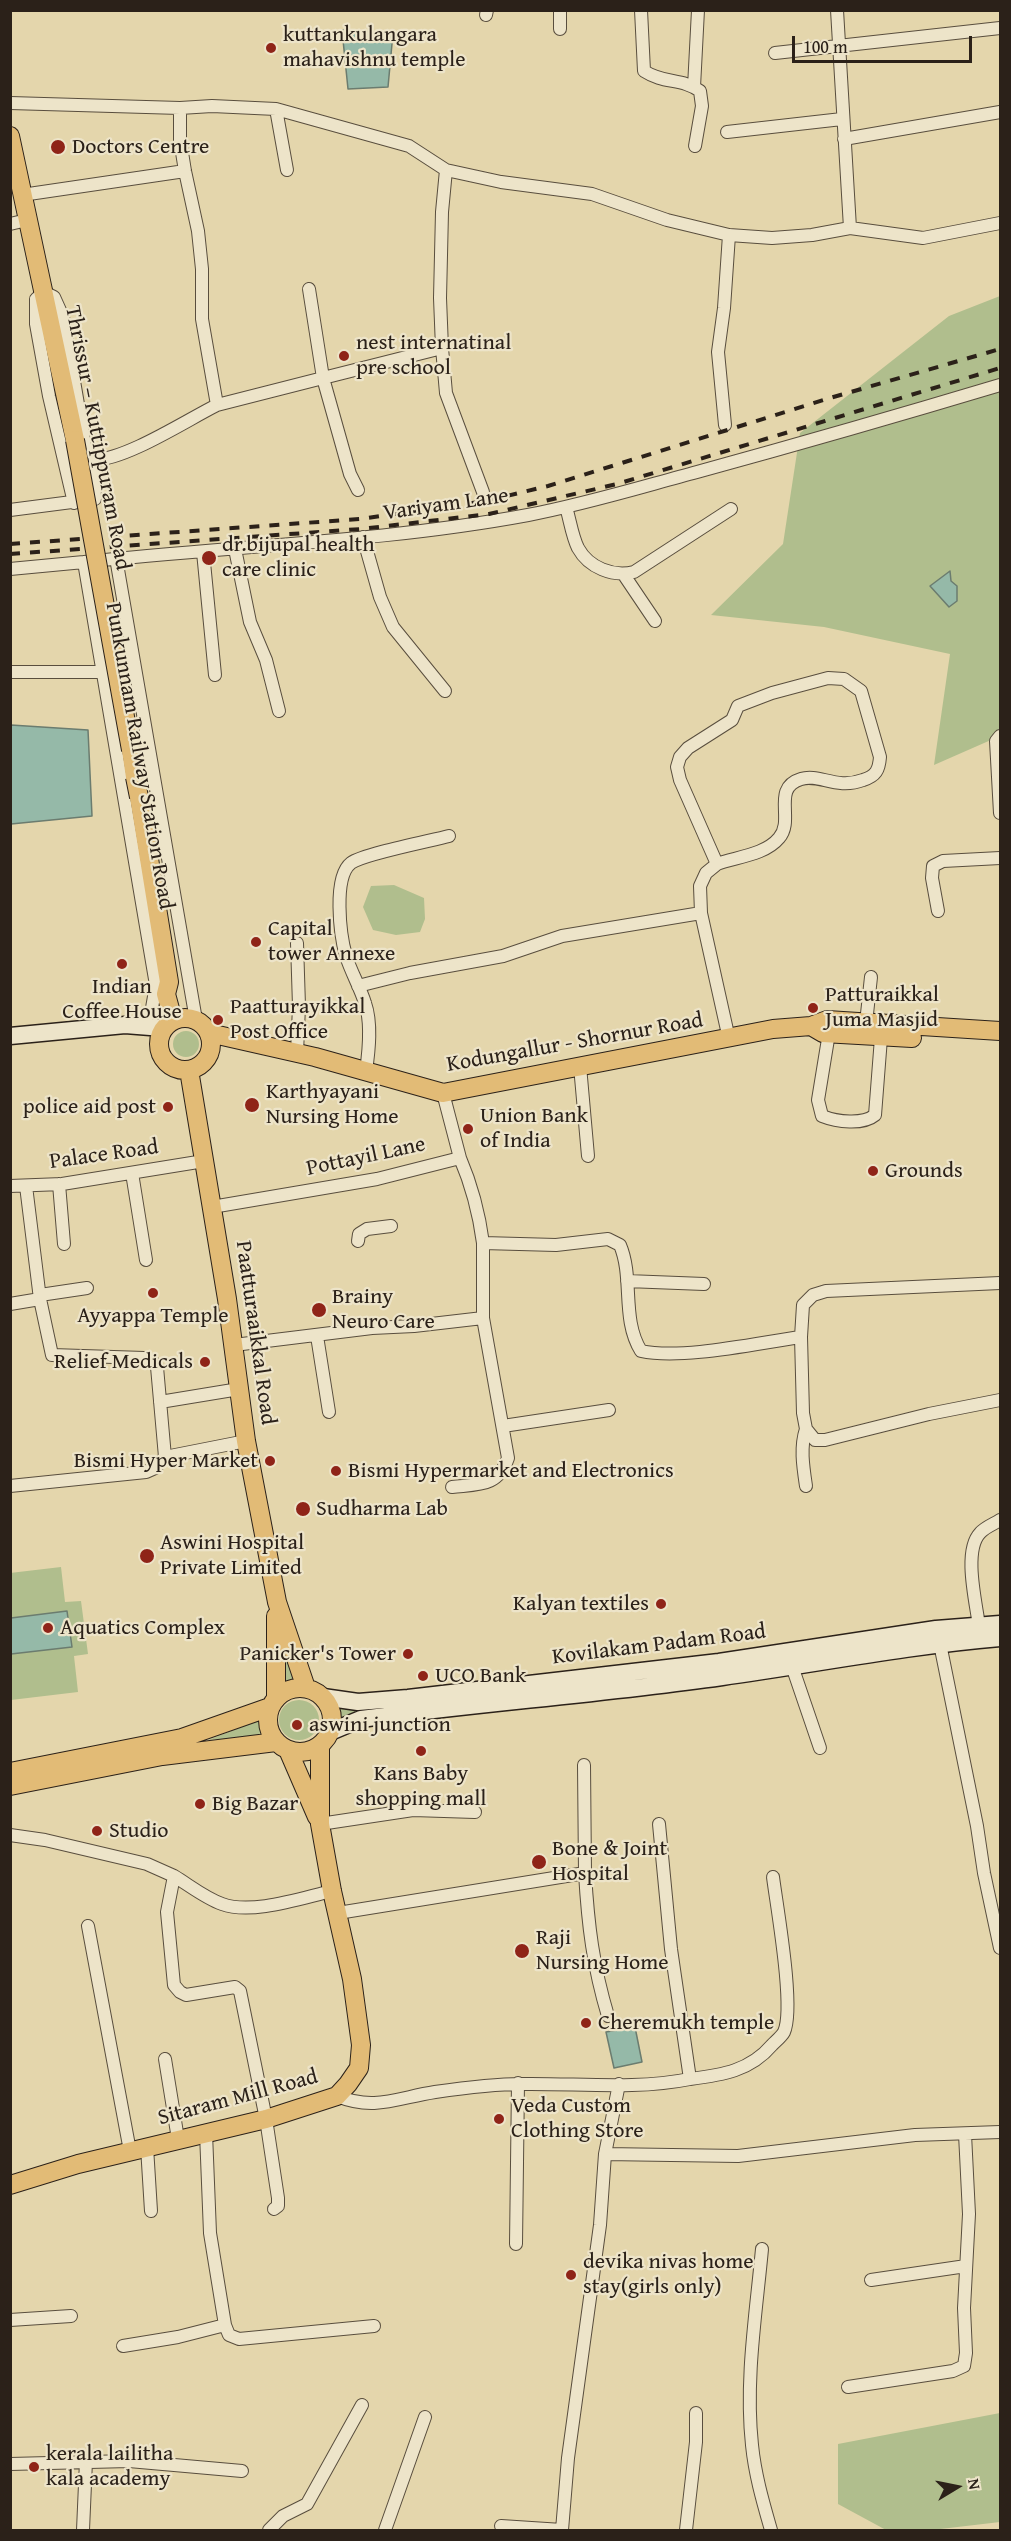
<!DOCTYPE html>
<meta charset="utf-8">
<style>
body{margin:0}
#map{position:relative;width:1011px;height:2541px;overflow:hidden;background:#e4d6ac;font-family:"Gentium Book Plus",serif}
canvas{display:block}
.frame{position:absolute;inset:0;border:12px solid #2b2119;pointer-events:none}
.north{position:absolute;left:927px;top:2457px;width:60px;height:60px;-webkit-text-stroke:4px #ede4c9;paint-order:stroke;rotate:80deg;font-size:16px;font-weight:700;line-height:24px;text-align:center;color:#2b2119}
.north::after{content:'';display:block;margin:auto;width:21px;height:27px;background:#2b2119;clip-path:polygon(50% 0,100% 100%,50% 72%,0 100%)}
.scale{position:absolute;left:792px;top:36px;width:180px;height:27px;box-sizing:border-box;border:3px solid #2b2119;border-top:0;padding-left:8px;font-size:18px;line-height:21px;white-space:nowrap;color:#2b2119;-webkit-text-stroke:4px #ede4c9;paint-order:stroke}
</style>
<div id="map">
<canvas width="1011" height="2541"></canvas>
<div class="frame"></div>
<div class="north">N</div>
<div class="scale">100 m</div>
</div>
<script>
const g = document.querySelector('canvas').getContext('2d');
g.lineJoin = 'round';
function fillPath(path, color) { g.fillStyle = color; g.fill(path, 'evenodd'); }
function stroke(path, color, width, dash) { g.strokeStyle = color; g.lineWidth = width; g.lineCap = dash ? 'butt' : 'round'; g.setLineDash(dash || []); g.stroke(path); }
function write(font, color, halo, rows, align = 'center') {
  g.font = font + ' "Gentium Book Plus",serif'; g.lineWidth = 4.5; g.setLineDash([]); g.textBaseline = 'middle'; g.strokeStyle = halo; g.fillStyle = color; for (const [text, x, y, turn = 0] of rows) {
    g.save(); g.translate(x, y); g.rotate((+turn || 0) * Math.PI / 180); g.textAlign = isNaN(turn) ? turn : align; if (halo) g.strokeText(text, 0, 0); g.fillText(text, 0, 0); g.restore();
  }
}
fillPath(new Path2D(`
 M 1000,296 L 1000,736 L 934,765 L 950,654 L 824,627 L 711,615 L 783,544 L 800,433 L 949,316 Z
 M 394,885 L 424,898 L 425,919 L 420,932 L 396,935 L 373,930 L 363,907 L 371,886 Z
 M173 1044a13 13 0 1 1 26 0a13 13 0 1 1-26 0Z
 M 61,1567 L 65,1602 L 81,1601 L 88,1654 L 74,1656 L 78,1692 L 11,1700 L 10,1573 Z
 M 281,1631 L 296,1682 L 286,1684 Z
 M279 1720a20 20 0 1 1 40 0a20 20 0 1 1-40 0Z
 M 336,1707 L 370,1710 L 338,1721 Z
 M 260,1720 L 263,1736 L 208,1740 Z
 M 1000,2413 L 1000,2522 L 932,2530 L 886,2530 L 838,2504 L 838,2444 Z`), '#b0be8d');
const water = new Path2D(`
 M 342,30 L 393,33 L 388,87 L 348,89 Z
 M 950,571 L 951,581 L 957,586 L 957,601 L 949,607 L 930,586 Z
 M 11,725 L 88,730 L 92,816 L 11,824 Z
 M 67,1611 L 72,1647 L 11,1654 L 11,1618 Z
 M 635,2027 L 642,2062 L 614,2068 L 606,2032 Z`);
fillPath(water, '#95b9a8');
stroke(water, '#6b7c6f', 1.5);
const minor = new Path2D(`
 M 560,10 L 560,29
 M 641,10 L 644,71 C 664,84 682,78 700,91 L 702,106 L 695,146
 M 837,10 L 850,228
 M 486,15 L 487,10
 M 775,53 L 1000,28
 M 694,87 L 698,10
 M 10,103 L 180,108 L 212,106 L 276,109 L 409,146 L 446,170 L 501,182 L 592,194 L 667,220 L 729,235 L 772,238 L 812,235 L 850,228 L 923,238 L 1000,223
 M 276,109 L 287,170
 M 727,132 L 842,119
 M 844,139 L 1000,112
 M 22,195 L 185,171
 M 10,224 L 27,220
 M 309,289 L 323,378 L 442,348 L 440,298 L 442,212 L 446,170
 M 442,348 L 446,393 L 483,492
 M 217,405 L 323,378 L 350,474 L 358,490
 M 725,425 L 718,352 L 724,308 L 729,235
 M 94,460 C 127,459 185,421 217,405 L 202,319 L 202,269 L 198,231 L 185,171 L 180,140 L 180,108
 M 566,507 C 570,520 572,536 578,548 C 589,568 613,577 634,572 L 731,509
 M 10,510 L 95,499 L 94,460 L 88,455 L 85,445 L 63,317 L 54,297 L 44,292 L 36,299 L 36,324 L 49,396 L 74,503
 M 363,537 L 380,597 L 393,627 L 445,691
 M 235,549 L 250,622 L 266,660 L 279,711
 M 203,552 L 215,675
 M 116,558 L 196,1020
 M 84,562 C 232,546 382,542 528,515 C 586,504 641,487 697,472 C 799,444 900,415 1000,385
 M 10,569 L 84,562 L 156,985 L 152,1008 L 140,1028
 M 624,575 L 655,621
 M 10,672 L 103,672
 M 1000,736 L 996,741 L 1000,813
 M 717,864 C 736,857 765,855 779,838 C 795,820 771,788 801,779 C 819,773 836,790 863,780 C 876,776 879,770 880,757 L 861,691 L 844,679 L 828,678 L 772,693 L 738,706 L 732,720 L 688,748 L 680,757 L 677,767 L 680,780 L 717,864 L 706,873 L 700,886 L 701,913 L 729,1039
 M 938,911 L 932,878 L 933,866 L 943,861 L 1000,858
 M 297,943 L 299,1006 L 297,1053
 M 358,986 L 410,973 L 503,956 L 562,936 L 701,913
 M 866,1023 L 871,977
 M 829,1033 L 818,1100 L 822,1116 C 837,1122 863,1125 875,1115 L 881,1038
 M 580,1066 L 588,1156
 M 366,1071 C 369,1050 372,1023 365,1003 C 360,987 351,972 346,956 C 340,935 333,877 351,863 C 363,854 430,841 449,836
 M 460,1158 C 472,1186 479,1213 483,1243 L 556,1245 L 608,1239 L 620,1245 C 634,1278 621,1319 641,1351 C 682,1360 757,1343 801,1337 L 803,1413 L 806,1429 L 815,1440 L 825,1440 L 929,1414 L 1000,1400
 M 132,1173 L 146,1260
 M 59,1184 L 64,1244
 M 10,1186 L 62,1184 L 204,1161
 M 26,1186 L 40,1299 L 52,1355 L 144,1358 L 152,1361 L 157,1367 L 165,1457 L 246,1441
 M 212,1207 L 377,1179 L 460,1158 L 443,1093
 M 358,1241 L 359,1234 L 367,1229 L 391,1226
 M 627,1281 L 704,1284
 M 40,1295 L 87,1288
 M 10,1304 L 40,1299
 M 317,1336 L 329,1412
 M 801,1337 L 803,1305 L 813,1295 L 826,1291 L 1000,1283
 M 234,1345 L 372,1328 L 414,1326 L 483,1318
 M 160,1402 L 239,1389
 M 503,1426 L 609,1410
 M 10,1486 L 146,1472 L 155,1468 L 165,1457
 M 806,1486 C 803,1466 800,1447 806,1429
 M 452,1487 C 479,1484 498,1487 508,1458 L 483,1318 L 483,1243
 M 979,1626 C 976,1602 963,1551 980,1533 C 985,1527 994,1524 1000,1520
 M 939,1639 L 977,1826 L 984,1873 L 1000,1948
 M 792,1666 L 820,1748
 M 320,1824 L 413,1810 L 475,1812
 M 10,1835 L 45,1840 L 147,1864 L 174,1876
 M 585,1873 C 588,1925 593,1966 608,2016
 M 338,1913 L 585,1873 L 584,1765
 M 88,1926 L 130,2151
 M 165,2059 L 178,2139
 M 690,2079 C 722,2075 750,2071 772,2045 C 776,2041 782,2036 784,2032 C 795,2008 777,1908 773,1877
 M 337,2096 C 374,2111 397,2098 435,2092 C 463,2088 493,2084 521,2084 C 577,2083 635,2090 690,2079 L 671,1949 L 659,1824
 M 206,2133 L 210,2233 L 225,2325 L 229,2335 L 239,2339 L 374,2326
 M 147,2147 L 151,2211
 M 605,2154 L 738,2156 L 915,2135 L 1000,2132
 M 274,2209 L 278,2206 L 278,2198 L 266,2119 L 240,1991 L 235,1987 L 186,1995 L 180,1992 L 174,1985 L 167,1912 L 174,1876 C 189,1885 205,1898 222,1904 C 252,1915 301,1898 332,1891
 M 516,2244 L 518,2083
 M 762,2249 C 756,2314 745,2380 752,2445 C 755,2475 763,2502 771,2530
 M 871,2280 L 966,2266
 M 10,2320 L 71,2316
 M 123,2346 L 178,2337 L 225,2325
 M 848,2387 L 953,2371 L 964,2366 L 966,2353 L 964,2308 L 969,2214 L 965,2134
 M 10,2464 L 129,2461 L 242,2471
 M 501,2526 L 562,2530
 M 83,2530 L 86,2461
 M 269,2530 L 283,2516 L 307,2504 L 362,2405
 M 385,2530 L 425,2417
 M 562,2530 L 568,2458 L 600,2225 L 605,2154 L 619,2084
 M 686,2530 L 696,2442 L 696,2413`);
const secondary = new Path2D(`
 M 10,1036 L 125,1025 L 163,1028
 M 323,1697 L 358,1702 L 408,1698 L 719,1662 L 936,1629 L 1000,1624
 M 330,1732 L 361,1719 C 481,1703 602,1694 722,1677 C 815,1664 906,1646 1000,1638`);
const primary = new Path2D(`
 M 10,136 L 75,440
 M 131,750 L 135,777
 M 139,797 L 169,982 L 166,994 L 173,1020
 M159 1044a26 26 0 1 1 52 0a26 26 0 1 1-52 0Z
 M 811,1026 L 823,1033 L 912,1038
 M 209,1033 L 315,1057 L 443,1093 L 773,1029 L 811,1026 L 827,1020 L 1000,1031
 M 189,1070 L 227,1299 L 246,1441 L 277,1602 L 306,1688
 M268 1720a32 32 0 1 1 64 0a32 32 0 1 1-64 0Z
 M 276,1698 L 276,1616
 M 288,1750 L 317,1817
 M 10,1772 L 182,1738 L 270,1707
 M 10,1786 L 162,1756 L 276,1742
 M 10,2185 L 78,2164 L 266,2119 L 337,2096 L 348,2084 L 359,2068 L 361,2045 L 352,1979 L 332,1891 L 320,1824 L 320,1746`);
stroke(minor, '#594e3e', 14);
stroke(secondary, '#2b2119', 19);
stroke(primary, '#2b2119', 20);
stroke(minor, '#ede4c9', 12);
stroke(secondary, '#ede4c9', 16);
stroke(primary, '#e2bb76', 18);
stroke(new Path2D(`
 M 10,544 L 360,519 L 486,501 L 548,486 L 830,398 L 1000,349
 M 10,554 L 361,529 L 489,514 L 617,484 L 1000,368`), '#2b2119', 4, [10, 10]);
const primaryBridge = new Path2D(`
 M 75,440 L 131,750
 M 135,777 L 139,797`);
stroke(primaryBridge, '#2b2119', 20, []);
stroke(primaryBridge, '#e2bb76', 18);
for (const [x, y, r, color] of [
 [271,48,6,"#8f2418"],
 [58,147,8,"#8f2418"],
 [344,356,6,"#8f2418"],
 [209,558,8,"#8f2418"],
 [256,942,6,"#8f2418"],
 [122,964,6,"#8f2418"],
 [813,1008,6,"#8f2418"],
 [218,1020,6,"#8f2418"],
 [252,1105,8,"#8f2418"],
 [168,1107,6,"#8f2418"],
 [468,1129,6,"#8f2418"],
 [873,1171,6,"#8f2418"],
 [153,1293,6,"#8f2418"],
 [319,1310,8,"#8f2418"],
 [205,1362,6,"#8f2418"],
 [270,1461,6,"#8f2418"],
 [336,1471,6,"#8f2418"],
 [303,1509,8,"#8f2418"],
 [147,1556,8,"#8f2418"],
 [661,1604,6,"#8f2418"],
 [48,1628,6,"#8f2418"],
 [408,1654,6,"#8f2418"],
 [423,1676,6,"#8f2418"],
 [297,1725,6,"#8f2418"],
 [421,1751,6,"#8f2418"],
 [200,1804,6,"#8f2418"],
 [97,1831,6,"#8f2418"],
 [539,1862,8,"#8f2418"],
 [522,1951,8,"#8f2418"],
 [586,2023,6,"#8f2418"],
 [499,2119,6,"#8f2418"],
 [571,2275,6,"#8f2418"],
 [34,2467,6,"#8f2418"]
]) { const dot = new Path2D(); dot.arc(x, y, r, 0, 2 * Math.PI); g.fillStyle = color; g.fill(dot); stroke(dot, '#ede4c9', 2); }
write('22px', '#2b2119', '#ede4c9', [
 ["kuttankulangara",283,35],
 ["mahavishnu temple",283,60],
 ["Doctors Centre",72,147],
 ["nest internatinal",356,343],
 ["pre school",356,368],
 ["dr.bijupal health",222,545],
 ["care clinic",222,570],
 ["Capital",268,929],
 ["tower Annexe",268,954],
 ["Indian",122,987,"center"],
 ["Coffee House",122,1012,"center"],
 ["Patturaikkal",825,995],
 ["Juma Masjid",825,1020],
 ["Paatturayikkal",230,1007],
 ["Post Office",230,1032],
 ["Karthyayani",266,1092],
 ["Nursing Home",266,1117],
 ["police aid post",156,1107,"right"],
 ["Union Bank",480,1116],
 ["of India",480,1141],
 ["Grounds",885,1171],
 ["Brainy",332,1297],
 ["Neuro Care",332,1322],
 ["Ayyappa Temple",153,1316,"center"],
 ["Relief Medicals",193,1362,"right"],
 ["Bismi Hyper Market",258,1461,"right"],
 ["Bismi Hypermarket and Electronics",348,1471],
 ["Sudharma Lab",316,1509],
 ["Aswini Hospital",160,1543],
 ["Private Limited",160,1568],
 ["Kalyan textiles",649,1604,"right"],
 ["Aquatics Complex",60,1628],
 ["Panicker's Tower",396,1654,"right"],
 ["UCO Bank",435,1676],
 ["aswini junction",309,1725],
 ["Kans Baby",421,1774,"center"],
 ["shopping mall",421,1799,"center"],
 ["Big Bazar",212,1804],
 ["Studio",109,1831],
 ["Bone & Joint",552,1849],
 ["Hospital",552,1874],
 ["Raji",536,1938],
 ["Nursing Home",536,1963],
 ["Cheremukh temple",598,2023],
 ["Veda Custom",511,2106],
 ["Clothing Store",511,2131],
 ["devika nivas home",583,2262],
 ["stay(girls only)",583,2287],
 ["kerala lailitha",46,2454],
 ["kala academy",46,2479]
], 'left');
write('22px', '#2b2119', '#ede4c9', [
 ["Thrissur – Kuttippuram Road",97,438,79],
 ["Variyam Lane",446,505,-8],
 ["Punkunnam Railway Station Road",139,756,80],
 ["Kodungallur - Shornur Road",575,1043,-10],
 ["Palace Road",104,1155,-8],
 ["Pottayil Lane",366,1157,-12],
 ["Paatturaaikkal Road",255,1333,82],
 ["Kovilakam Padam Road",659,1645,-7],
 ["Sitaram Mill Road",238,2098,-15]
]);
</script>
